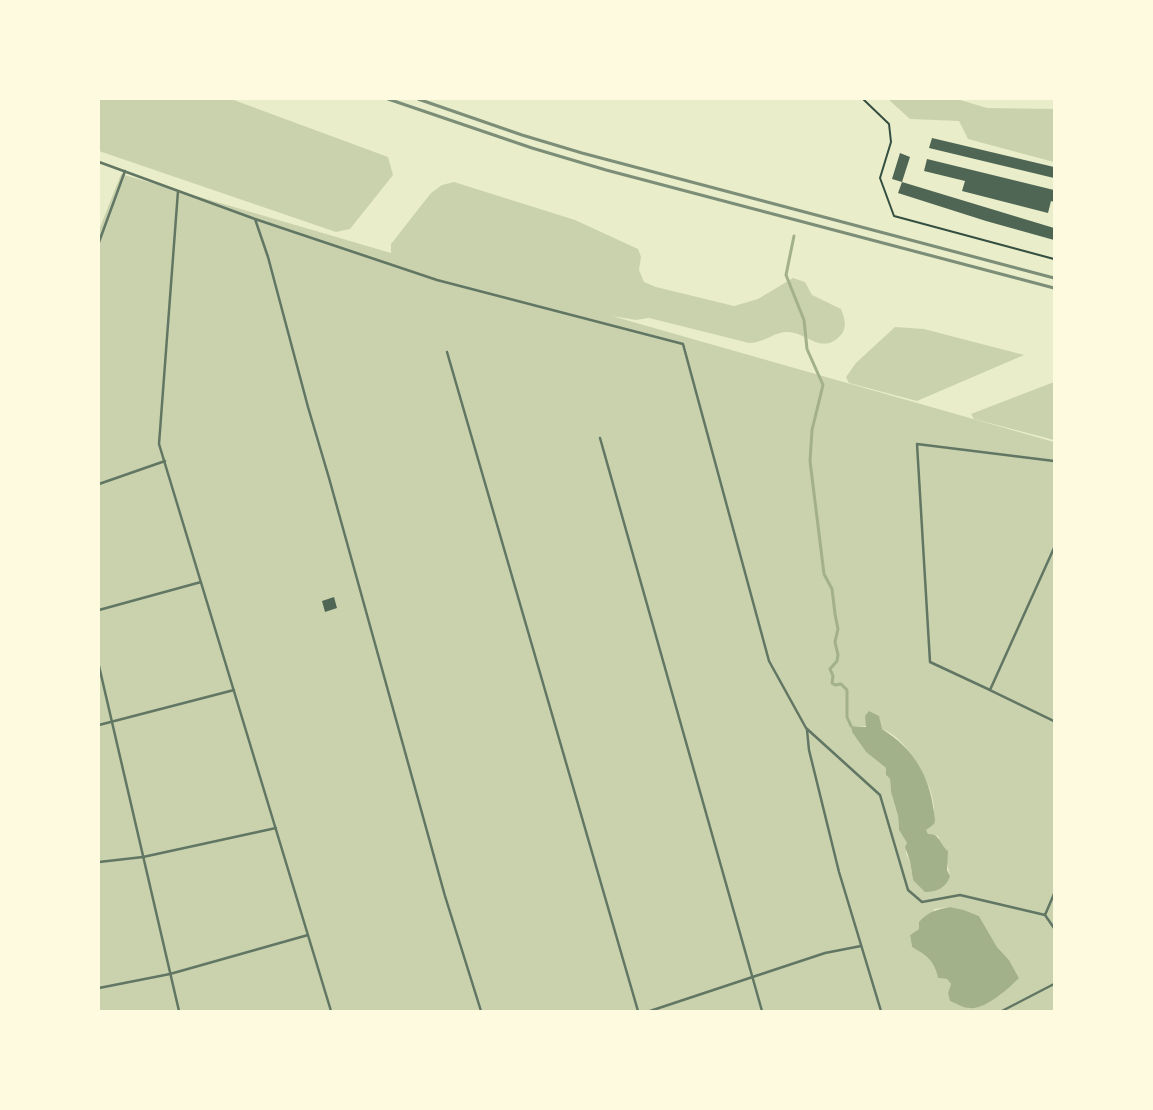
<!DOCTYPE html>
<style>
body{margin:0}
#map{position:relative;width:1153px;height:1110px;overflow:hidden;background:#e9edc9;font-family:"Alegreya Sans",sans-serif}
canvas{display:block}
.frame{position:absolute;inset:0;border:100px solid #fefae0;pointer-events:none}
</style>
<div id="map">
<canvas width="1153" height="1110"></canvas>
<div class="frame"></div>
</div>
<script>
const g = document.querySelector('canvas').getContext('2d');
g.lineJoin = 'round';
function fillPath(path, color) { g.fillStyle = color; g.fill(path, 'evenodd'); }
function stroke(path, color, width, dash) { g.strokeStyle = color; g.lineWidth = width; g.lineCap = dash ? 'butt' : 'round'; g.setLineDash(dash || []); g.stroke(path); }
fillPath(new Path2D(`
 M 99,99 L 231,99 L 388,157 L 393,175 L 350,229 L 336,232 L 99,151 Z
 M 888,99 L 957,99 L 987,108 L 1054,109 L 1054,162 L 968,139 L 959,121 L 910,119 Z
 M 121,174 L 391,253 L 391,244 L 431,193 L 442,185 L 454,182 L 575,220 L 638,249 L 641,257 L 639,270 L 644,282 L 656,287 L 734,306 L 758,299 L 793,278 L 805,282 L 812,295 L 841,309 C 845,319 848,329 839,337 C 820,355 806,331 786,332 C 777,332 768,339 760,341 C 757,342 753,343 749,343 L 649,318 L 636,320 L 612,316 L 1054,442 L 1054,1011 L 99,1011 L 99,230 ZM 851,726 C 860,726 874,725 882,729 C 906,737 933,783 934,808 C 934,814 928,823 925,830 L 928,834 L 938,836 L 943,847 L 950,876 L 913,880 L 910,861 L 906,854 L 907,843 L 899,830 L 898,816 L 891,792 L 890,779 L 886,775 L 886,768 L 866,752 L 852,732 ZM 950,907 L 964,910 L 979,916 L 997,947 L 1009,960 L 1019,978 L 969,1008 L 951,1001 L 948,993 L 951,984 L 947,979 L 938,978 C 934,960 927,956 912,947 L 910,935 L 919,929 L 935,909 Z
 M 895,327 L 924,329 L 1024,355 L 917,401 L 849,383 L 846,377 L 856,363 Z
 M 1054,382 L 1054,440 L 974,419 L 971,414 Z`), '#cad2ad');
fillPath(new Path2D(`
 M 869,711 L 879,716 L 882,729 C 917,751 931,779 935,820 L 934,824 L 926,830 L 928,834 C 940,833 940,845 948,851 L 947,870 L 950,876 C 946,888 937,892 925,892 L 913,880 L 910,861 L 905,847 L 907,843 L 899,830 L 898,816 L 891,792 L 890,779 L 886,775 L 886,768 L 866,752 L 852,732 L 851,726 L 866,727 L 865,716 Z
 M 950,907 L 964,910 L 979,916 L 997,947 L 1009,960 L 1019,978 C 1008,989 985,1010 969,1008 C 963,1008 956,1003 950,1001 L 948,993 L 951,984 L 947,979 L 938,978 C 934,960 927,956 912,947 L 910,935 L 919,929 L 919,922 C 929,911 936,910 950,907 Z`), '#a3b18a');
stroke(new Path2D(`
 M 794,236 L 786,275 L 804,320 L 807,349 L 823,385 L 812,430 L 810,461 L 824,574 L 832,589 L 835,614 L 838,629 L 835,642 L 838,655 L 837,661 L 830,669 L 833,676 L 832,683 L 835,685 L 841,684 L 847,690 L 847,717 L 851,726`), '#a3b18a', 3);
fillPath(new Path2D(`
 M 932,138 L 1054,167 L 1054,178 L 929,148 Z
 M 900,153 L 910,157 L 902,182 L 892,179 Z
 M 927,159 L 1054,190 L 1054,202 L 1051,201 L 1048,213 L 962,191 L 965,181 L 924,171 Z
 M 902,182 L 1054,228 L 1054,240 L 986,221 L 898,193 Z
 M 334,597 L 337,608 L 325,612 L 322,601 Z`), '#4f6655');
stroke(new Path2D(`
 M 863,99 L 889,124 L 891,142 L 880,178 L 894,216 L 1054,259`), '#344e41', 2);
stroke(new Path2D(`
 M 99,162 L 255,219 L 437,280 L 683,344 L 769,661 L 806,728 L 880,795 L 908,890 L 922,902 L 960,895 L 1045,915
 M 178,191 L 159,444 L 331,1011
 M 255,219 L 268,257 L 308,407 L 329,478 L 445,896 L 481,1011
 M 99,242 L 125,171
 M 447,352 L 638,1011
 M 600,438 L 762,1011
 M 99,484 L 165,461
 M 1054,548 L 990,690 L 1054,721
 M 99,610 L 201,582
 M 99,666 L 179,1011
 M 990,690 L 930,662 L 917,444 L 1054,461
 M 99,725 L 234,690
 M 807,730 L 809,750 L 839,872 L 881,1011
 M 99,862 L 143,857 L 276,828
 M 1054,894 L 1045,915 L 1054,928
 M 99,988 L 170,974 L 308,935
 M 650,1011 L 825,953 L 861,946
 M 1002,1011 L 1054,984`), '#617663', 2.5);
stroke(new Path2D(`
 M 388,99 L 532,148 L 606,170 L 1054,288
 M 418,99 L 522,135 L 582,153 L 1054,278`), '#7c8e77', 3);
</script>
